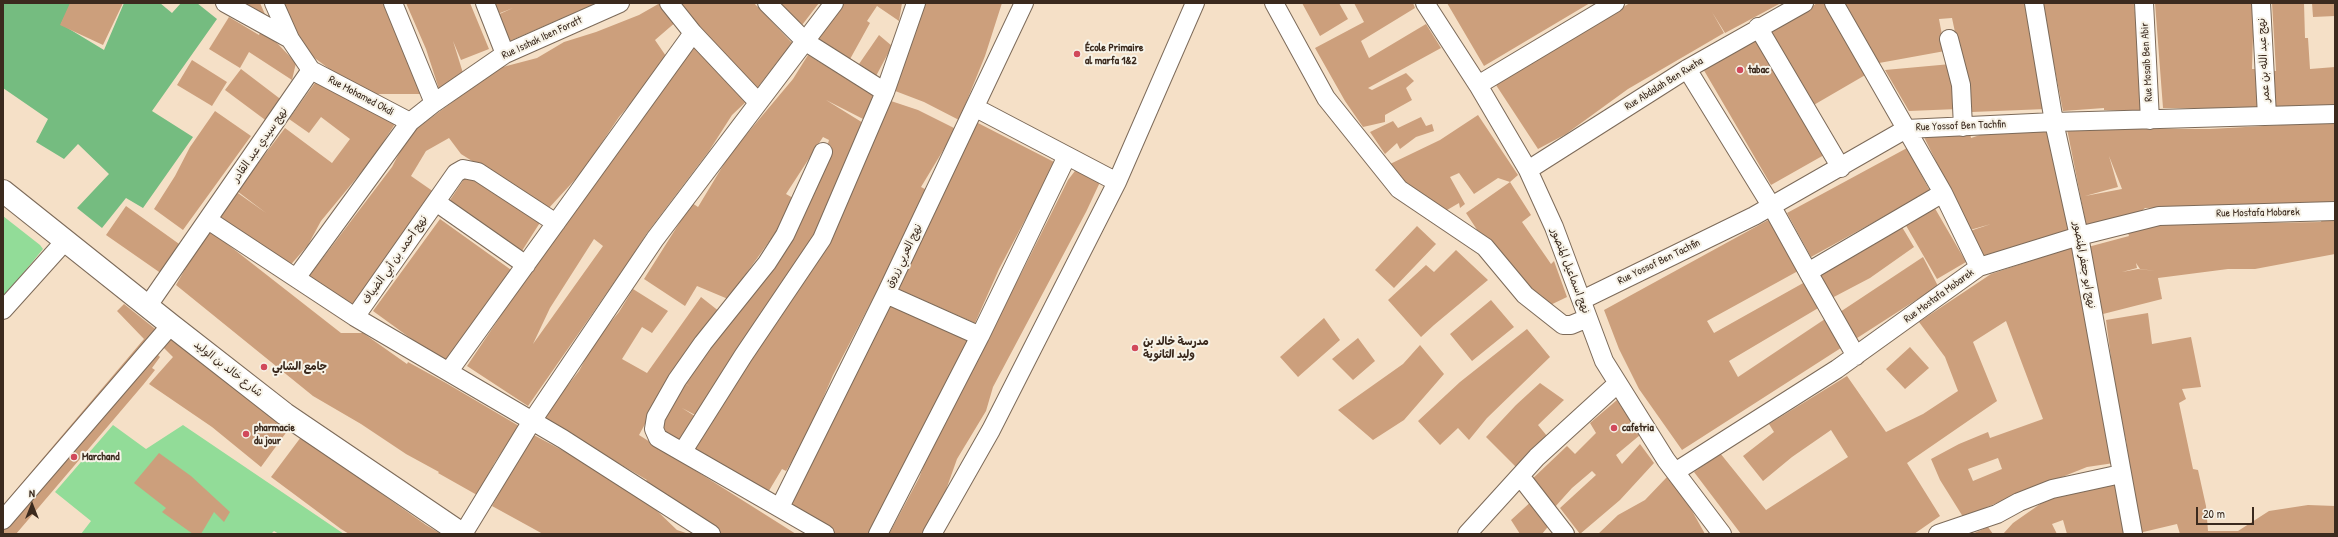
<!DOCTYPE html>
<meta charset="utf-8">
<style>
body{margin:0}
#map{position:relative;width:2338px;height:537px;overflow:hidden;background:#f5e0c7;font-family:"Patrick Hand",sans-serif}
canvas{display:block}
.frame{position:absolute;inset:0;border:4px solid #3b2a1e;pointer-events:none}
.north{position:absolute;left:12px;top:485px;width:40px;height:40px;-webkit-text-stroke:3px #f7f3e8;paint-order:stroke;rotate:0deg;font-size:11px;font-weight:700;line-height:16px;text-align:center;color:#3b2a1e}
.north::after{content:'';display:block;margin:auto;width:14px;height:18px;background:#3b2a1e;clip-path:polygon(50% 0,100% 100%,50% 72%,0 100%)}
.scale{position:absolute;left:2196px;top:507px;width:58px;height:18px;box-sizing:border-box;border:2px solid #3b2a1e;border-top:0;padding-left:5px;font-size:12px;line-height:14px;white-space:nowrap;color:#3b2a1e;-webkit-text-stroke:3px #f7f3e8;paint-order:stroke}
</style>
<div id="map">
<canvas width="2338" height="537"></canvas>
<div class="frame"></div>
<div class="north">N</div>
<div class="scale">20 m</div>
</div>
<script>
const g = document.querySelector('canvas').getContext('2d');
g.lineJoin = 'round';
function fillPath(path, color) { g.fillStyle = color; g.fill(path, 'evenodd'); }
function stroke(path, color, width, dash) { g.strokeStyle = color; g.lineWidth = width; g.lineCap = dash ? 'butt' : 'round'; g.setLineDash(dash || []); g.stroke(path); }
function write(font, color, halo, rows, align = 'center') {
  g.font = font + ' "Patrick Hand","Playpen Sans Arabic",sans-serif'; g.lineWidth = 4; g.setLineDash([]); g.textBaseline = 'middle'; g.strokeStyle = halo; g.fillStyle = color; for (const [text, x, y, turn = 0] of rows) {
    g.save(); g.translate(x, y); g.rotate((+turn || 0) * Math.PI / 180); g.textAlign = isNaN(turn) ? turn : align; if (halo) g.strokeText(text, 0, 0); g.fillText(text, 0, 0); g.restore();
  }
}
fillPath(new Path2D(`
 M 3,216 L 40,245 L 43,249 L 3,298 Z
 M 113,425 L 146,449 L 183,425 L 344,534 L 279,534 L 274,531 L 271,534 L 81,534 L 91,521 L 55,492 Z`), '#92dc98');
fillPath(new Path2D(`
 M 3,3 L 71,3 L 61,24 L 104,50 L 124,3 L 160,3 L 172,13 L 181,3 L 197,3 L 217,19 L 152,111 L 193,137 L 143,208 L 126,198 L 102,228 L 77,208 L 109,174 L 78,144 L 64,159 L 36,142 L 48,119 L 3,88 Z`), '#75bc80');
fillPath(new Path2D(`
 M 70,3 L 123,3 L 103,45 L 60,25 Z
 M 233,3 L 260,3 L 268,21 Z
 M 281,3 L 384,3 L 423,94 L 374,94 L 343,79 L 297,45 Z
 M 406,3 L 470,3 L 489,49 L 461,60 L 453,41 L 463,73 L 439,89 L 426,49 Z
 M 491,3 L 592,3 L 593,5 L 505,43 L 495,16 L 513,8 L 495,15 Z
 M 660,3 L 677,21 L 655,40 L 668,59 L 619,117 L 582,172 L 548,209 L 461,154 L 449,138 L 426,151 L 411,176 L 434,192 L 411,222 L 352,311 L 307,279 L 392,167 L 409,134 L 499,68 L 537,58 L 564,42 L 596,32 L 639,15 Z
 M 680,3 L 754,3 L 794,45 L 778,61 L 754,92 Z
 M 776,3 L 819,3 L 799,29 Z
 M 839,3 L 902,3 L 899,21 L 877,6 L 867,21 L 870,23 L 849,61 L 814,43 Z
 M 922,3 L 1002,3 L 985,56 L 959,120 L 924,102 L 890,89 Z
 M 1302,3 L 1339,3 L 1348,19 L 1320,36 Z
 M 1354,3 L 1413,3 L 1415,8 L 1361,41 L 1369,58 L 1426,24 L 1441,48 L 1368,88 L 1372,90 L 1406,73 L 1414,81 L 1406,88 L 1412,100 L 1385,115 L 1385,122 L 1363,127 L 1345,101 L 1315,48 L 1364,22 Z
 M 1447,3 L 1590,3 L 1484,66 Z
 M 1630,3 L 1781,3 L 1725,33 L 1712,12 L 1724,33 L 1628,89 L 1566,134 L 1538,149 L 1496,85 L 1558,45 Z
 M 1817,3 L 1825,3 L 1867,74 L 1812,106 L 1767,32 L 1797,17 Z
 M 1844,3 L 2029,3 L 2046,109 L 1972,112 L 1952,18 L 1939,19 L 1945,51 L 1879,63 Z
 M 2042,3 L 2134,3 L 2141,70 L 2140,111 L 2104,110 L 2104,108 L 2063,111 Z
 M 2155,3 L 2254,3 L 2252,69 L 2261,69 L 2261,108 L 2163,108 Z
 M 2272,3 L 2304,3 L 2305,38 L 2308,38 L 2310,69 L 2335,67 L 2335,105 L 2275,108 L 2272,71 L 2276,71 Z
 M 2312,3 L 2335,3 L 2335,16 L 2313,17 Z
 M 229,17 L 259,35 L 261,31 L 278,44 L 296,63 L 292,80 L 249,52 L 240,68 L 209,49 Z
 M 879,35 L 892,46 L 876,76 L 859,64 Z
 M 1756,36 L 1824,155 L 1771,185 L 1702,67 Z
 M 695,47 L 750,98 L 732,115 L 709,151 L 647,233 L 629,261 L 528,406 L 467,366 L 498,320 L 516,288 L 664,84 ZM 594,239 L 603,246 L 533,344 L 550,308 Z
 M 808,55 L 873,95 L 865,120 L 826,100 L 868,126 L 828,218 L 699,417 L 682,408 L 698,418 L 682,444 L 656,430 L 682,382 L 691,387 L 681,381 L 819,174 L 829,140 L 823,137 L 786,194 L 793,198 L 778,229 L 728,299 L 697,286 L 685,306 L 644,279 L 692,203 L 698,207 L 730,154 L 793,79 Z
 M 192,60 L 227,82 L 212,106 L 177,85 Z
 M 1951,64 L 1958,109 L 1909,111 L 1885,70 Z
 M 241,69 L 283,101 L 268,122 L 225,90 Z
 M 317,80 L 395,124 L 373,158 L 321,221 L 308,245 L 287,269 L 216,218 L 235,191 L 266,213 L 237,191 L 285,128 L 332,163 L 350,139 L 321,117 L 309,133 L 289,119 Z
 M 885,99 L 918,110 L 956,129 L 921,187 L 929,191 L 833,375 L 805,440 L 786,471 L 782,469 L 767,494 L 693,447 L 768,329 Z
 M 215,111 L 251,136 L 183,230 L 154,209 L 175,176 L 190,147 Z
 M 1478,115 L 1518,175 L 1510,182 L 1531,215 L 1522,222 L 1551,264 L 1554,261 L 1567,297 L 1544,308 L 1489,248 L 1466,213 L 1510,182 L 1498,178 L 1474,194 L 1459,173 L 1450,177 L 1465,204 L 1460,208 L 1459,203 L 1442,213 L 1413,193 L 1388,165 L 1440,140 Z
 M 1421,117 L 1426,126 L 1432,124 L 1434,131 L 1416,137 L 1400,149 L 1397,143 L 1385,154 L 1370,132 L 1393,121 L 1398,128 Z
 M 976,122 L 1056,163 L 1042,193 L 1026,218 L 999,269 L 975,323 L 898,289 Z
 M 2335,122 L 2335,203 L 2145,208 L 2138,214 L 2087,229 L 2067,129 L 2210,129 ZM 2109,156 L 2122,189 L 2085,196 L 2118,187 Z
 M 2050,129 L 2075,229 L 1981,262 L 1970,231 L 1991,224 L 1970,230 L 1923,135 L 1970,133 L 1971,138 L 1995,130 Z
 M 1907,148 L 1930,191 L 1811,257 L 1787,213 Z
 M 1078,167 L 1101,180 L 1086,212 L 993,387 L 986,411 L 957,459 L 946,490 L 922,534 L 889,534 L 919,478 L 933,442 L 968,373 L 1022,272 L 1068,180 Z
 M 468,173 L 541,221 L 520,254 L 446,206 Z
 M 1933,205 L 1966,262 L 1937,279 L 1904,222 Z
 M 126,206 L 182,246 L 162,274 L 106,235 Z
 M 2322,218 L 2335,218 L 2335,254 L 2255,269 L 2228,269 L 2158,278 L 2162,299 L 2103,314 L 2088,247 L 2129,236 L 2128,233 L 2156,225 L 2321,222 ZM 2136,263 L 2140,269 L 2156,271 L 2138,269 L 2122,272 L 2125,283 L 2122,272 L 2137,268 Z
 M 440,219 L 514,272 L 446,364 L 373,311 Z
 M 1770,219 L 1798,271 L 1707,321 L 1714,333 L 1805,282 L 1820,307 L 1729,361 L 1738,377 L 1828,317 L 1844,346 L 1682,450 L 1639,389 L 1619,349 L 1604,310 Z
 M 1899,222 L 1914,247 L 1870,278 L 1830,299 L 1815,271 Z
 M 1417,226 L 1436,244 L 1394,288 L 1375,270 Z
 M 208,229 L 341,333 L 363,333 L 407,364 L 408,362 L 446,383 L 519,426 L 495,462 L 477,495 L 438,473 L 439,472 L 406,454 L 361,424 L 313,396 L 176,285 Z
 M 2072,247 L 2114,463 L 2087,467 L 1987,507 L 1965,520 L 1940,480 L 1931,459 L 1959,444 L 1988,432 L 1990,438 L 2043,419 L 2006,321 L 1973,342 L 1997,401 L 1907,463 L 1940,516 L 1914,534 L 1741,534 L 1694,472 L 1720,453 L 1766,510 L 1848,457 L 1831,430 L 1792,457 L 1763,481 L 1743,456 L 1774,432 L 1769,424 L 1847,376 L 1886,432 L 1923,414 L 1958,391 L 1945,357 L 1919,322 L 1991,274 ZM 1998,458 L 2002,469 L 1973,481 L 1968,469 Z
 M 1456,250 L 1488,280 L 1434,325 L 1421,337 L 1388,300 L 1426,265 L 1434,272 Z
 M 1923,257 L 1938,286 L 1854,340 L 1840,312 Z
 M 633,289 L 668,311 L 652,333 L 642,327 L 622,359 L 647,373 L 701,297 L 720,312 L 667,384 L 639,435 L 796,534 L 721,534 L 660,495 L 646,481 L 647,480 L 542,418 L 579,371 L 595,341 L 619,312 Z
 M 1491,300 L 1514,327 L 1472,361 L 1450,334 Z
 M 124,304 L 159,332 L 3,514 L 3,505 L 144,339 L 117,311 Z
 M 887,305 L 970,340 L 868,534 L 833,534 L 787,508 Z
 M 2148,313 L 2152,344 L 2191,337 L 2201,387 L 2182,389 L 2186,399 L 2179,403 L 2193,469 L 2198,470 L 2206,506 L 2208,531 L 2238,531 L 2269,511 L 2308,505 L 2335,506 L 2335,534 L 2180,534 L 2177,524 L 2139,533 L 2126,440 L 2117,404 L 2106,320 Z
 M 1324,318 L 1340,340 L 1298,377 L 1280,357 Z
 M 1527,329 L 1550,357 L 1487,418 L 1469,440 L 1458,428 L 1440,445 L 1418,421 L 1460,382 Z
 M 170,336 L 288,430 L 261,467 L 212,427 L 149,384 L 173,357 L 161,345 Z
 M 1358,338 L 1375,361 L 1353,380 L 1332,359 Z
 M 1420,345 L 1444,374 L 1404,420 L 1373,440 L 1338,410 L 1403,364 Z
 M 1910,347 L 1929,368 L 1905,389 L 1886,369 Z
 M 153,350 L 160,357 L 152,368 L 155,370 L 143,385 L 16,534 L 3,534 L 3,530 L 134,379 Z
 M 1540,383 L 1564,400 L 1538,425 L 1547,436 L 1519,470 L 1486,437 L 1516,405 Z
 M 1617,400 L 1640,435 L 1616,455 L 1622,464 L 1640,444 L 1654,463 L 1620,500 L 1580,534 L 1560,508 L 1596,475 L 1592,471 L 1572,488 L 1554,508 L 1529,482 L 1567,446 L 1575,454 L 1596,433 L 1590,423 Z
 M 532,434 L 584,462 L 653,507 L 677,530 L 689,534 L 543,534 L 492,506 Z
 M 301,437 L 426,525 L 441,534 L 349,534 L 341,529 L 271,477 Z
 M 159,453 L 191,476 L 230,512 L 224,522 L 214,512 L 201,534 L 193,534 L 162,512 L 166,508 L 134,483 Z
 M 1667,477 L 1686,500 L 1705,534 L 1598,534 L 1618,515 L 1645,500 Z
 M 2116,480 L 2127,534 L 2067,534 L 2063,520 L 2052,524 L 2057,534 L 2003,534 L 2013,523 L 2056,493 Z
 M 1534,499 L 1551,523 L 1542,534 L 1520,534 L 1511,520 Z
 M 1988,527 L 1993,534 L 1972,534 Z`), '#cc9f7c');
const street = new Path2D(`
 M 225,3 L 290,39
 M 274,3 L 290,39 L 311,70 L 410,122
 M 393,3 L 434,103
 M 485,3 L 505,54
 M 669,3 L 693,33 L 758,102
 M 767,3 L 806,42 L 885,92
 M 1274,3 L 1326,98 L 1399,189 L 1485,247 L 1525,295 L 1563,325 L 1571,325 L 1588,318
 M 1425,3 L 1478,85 L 1528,170 L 1554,227 L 1604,361 L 1666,460 L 1722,534
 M 1834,3 L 1943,193 L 1979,267
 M 2034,3 L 2054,122 L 2079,236 L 2133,534
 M 2144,3 L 2150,120
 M 2261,3 L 2267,116
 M 1758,27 L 1841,168
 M 1949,39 L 1961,85 L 1963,127
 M 1687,69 L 1772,207 L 1808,272
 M 1478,85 L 1615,3
 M 976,108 L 1117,182
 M 823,152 L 785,235 L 767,263 L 703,343 L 677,380 L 656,417 L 654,429 L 658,438 L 825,534
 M 1528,170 L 1687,69 L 1804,3
 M 436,202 L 526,265
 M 208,220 L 355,317 L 563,439 L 711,534
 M 296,278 L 410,122 L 434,103 L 505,54 L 620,3
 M 886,294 L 980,336
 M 1582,300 L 1754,216 L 1906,129 L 2054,122 L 2335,114
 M 147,307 L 311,70
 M 3,310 L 66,240
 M 355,317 L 456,173 L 463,169 L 478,172 L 556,223
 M 1856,356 L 1808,272 L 1943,193
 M 449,371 L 693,33
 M 683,451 L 743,356 L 822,239 L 885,92 L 916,3
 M 1675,472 L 1837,369 L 1979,267 L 2079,236 L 2159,216 L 2335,211
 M 1520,476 L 1565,534
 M 780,507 L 886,294 L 1024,3
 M 3,520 L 171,325
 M 463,534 L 532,421 L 655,239 L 834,3
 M 878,534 L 980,336 L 1067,156
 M 932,534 L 991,430 L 1117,182 L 1195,3
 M 1467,534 L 1537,457 L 1617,384
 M 1938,534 L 1997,514 L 2019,502 L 2052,489 L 2121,474`);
const secondary = new Path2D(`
 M 3,191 L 171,325 L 285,414 L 462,534`);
stroke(street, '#7c6a59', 20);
stroke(secondary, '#7c6a59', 24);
stroke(street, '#fff', 18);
stroke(secondary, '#fff', 22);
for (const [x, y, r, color] of [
 [1077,54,4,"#d1495b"],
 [1740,70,4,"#d1495b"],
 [1135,348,4,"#d1495b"],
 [264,367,4,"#d1495b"],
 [1614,428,4,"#d1495b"],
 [246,434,4,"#d1495b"],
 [74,457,4,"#d1495b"]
]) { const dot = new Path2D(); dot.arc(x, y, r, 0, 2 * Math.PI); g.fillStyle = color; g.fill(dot); stroke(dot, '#f7f3e8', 1.5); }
write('11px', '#3b2a1e', '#f7f3e8', [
 ["Rue Isshak Iben Foratt",542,38,-25],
 ["نهج عبد الله بن عمر",2264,60,-93],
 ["Rue Mosaib Ben Abir",2147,62,-93],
 ["Rue Abdalah Ben Rweha",1664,84,-32],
 ["Rue Mohamed Okdi",361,96,28],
 ["Rue Yossof Ben Tachfin",1961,126,-2],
 ["نهج سيدي عبد القادر",260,145,-55],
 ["Rue Mostafa Mobarek",2258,213,-1],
 ["نهج العربي زروق",904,256,-64],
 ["نهج أحمد بن أبي الضياف",395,260,-55],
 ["Rue Yossof Ben Tachfin",1659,262,-26],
 ["نهج ابو جعفر المنصور",2084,265,80],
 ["نهج اسماعيل المنصور",1570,271,69],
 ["Rue Mostafa Mobarek",1939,296,-36],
 ["شارع خالد بن الوليد",228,369,38]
]);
write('bold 11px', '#3b2a1e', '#f7f3e8', [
 ["École Primaire",1085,48],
 ["al marfa 1&2",1085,61],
 ["tabac",1748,70],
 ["مدرسة خالد بن",1143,342],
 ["وليد الثانوية",1143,355],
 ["جامع الشابي",272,367],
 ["pharmacie",254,428],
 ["du jour",254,441],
 ["cafetria",1622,428],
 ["Marchand",82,457]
], 'left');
</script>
